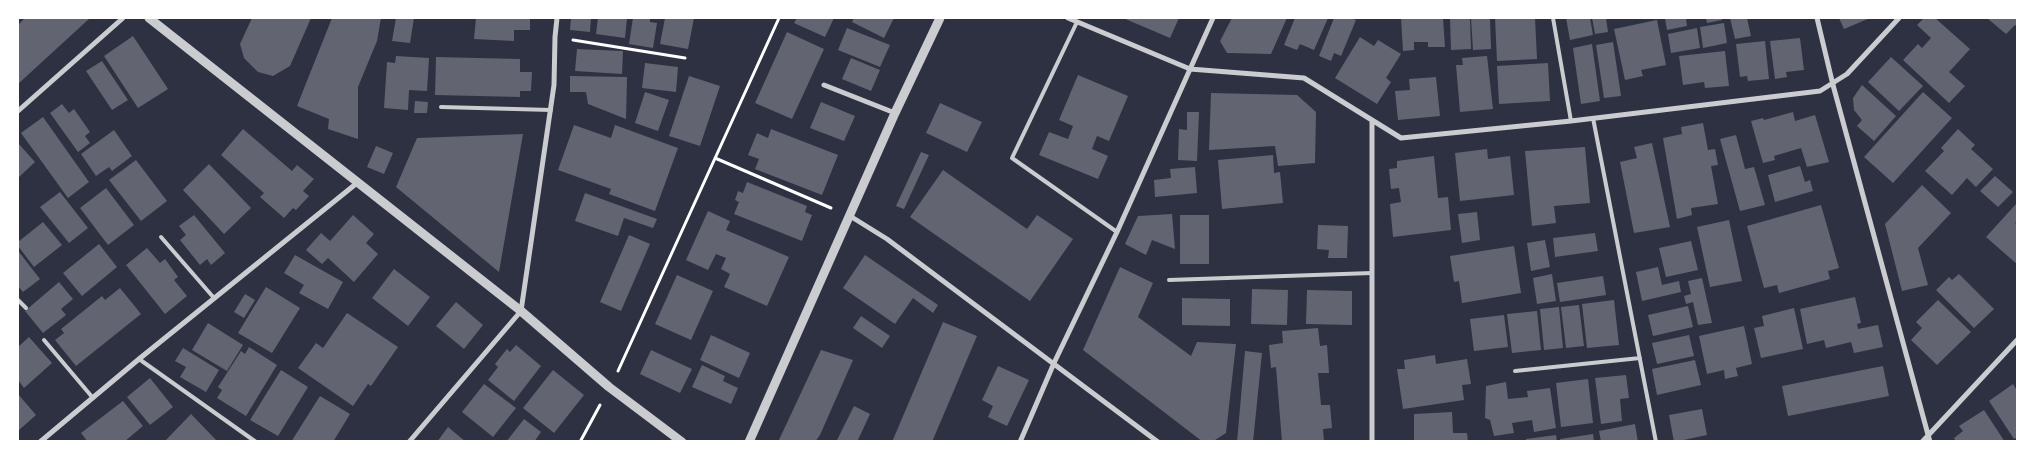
<!DOCTYPE html>
<style>
body{margin:0}
#map{position:relative;width:2035px;height:459px;overflow:hidden;background:#2d3142;font-family:Montserrat,sans-serif}
canvas{display:block}
.frame{position:absolute;inset:0;border:19px solid #fff;pointer-events:none}
</style>
<div id="map">
<canvas width="2035" height="459"></canvas>
<div class="frame"></div>
</div>
<script>
const g = document.querySelector('canvas').getContext('2d');
g.lineJoin = 'round';
function fillPath(path, color) { g.fillStyle = color; g.fill(path, 'evenodd'); }
function stroke(path, color, width, dash) { g.strokeStyle = color; g.lineWidth = width; g.lineCap = dash ? 'butt' : 'round'; g.setLineDash(dash || []); g.stroke(path); }
fillPath(new Path2D(`
 M 25,18 L 90,18 L 18,84 L 18,25 Z
 M 252,18 L 311,18 L 290,66 L 273,76 L 258,72 L 244,58 L 240,44 Z
 M 332,18 L 381,18 L 377,41 L 358,87 L 358,139 L 328,129 L 329,119 L 297,106 Z
 M 396,18 L 414,18 L 410,43 L 392,41 Z
 M 476,18 L 530,19 L 530,30 L 514,30 L 514,41 L 474,39 Z
 M 571,18 L 591,18 L 590,32 L 570,30 Z
 M 598,18 L 627,18 L 625,38 L 596,34 Z
 M 633,18 L 650,18 L 650,22 L 657,23 L 653,48 L 629,44 Z
 M 665,18 L 694,18 L 688,49 L 660,44 Z
 M 797,18 L 834,18 L 825,37 L 794,23 Z
 M 854,18 L 894,18 L 884,38 L 852,22 Z
 M 1123,18 L 1179,18 L 1170,38 Z
 M 1232,18 L 1287,18 L 1271,54 L 1227,53 L 1220,41 Z
 M 1295,18 L 1328,18 L 1314,50 L 1300,44 L 1297,50 L 1284,45 Z
 M 1334,18 L 1350,18 L 1356,20 L 1341,56 L 1334,53 L 1331,61 L 1319,56 Z
 M 1401,18 L 1443,18 L 1445,47 L 1428,47 L 1428,42 L 1414,42 L 1414,50 L 1403,51 Z
 M 1450,18 L 1470,18 L 1471,49 L 1451,50 Z
 M 1471,18 L 1490,18 L 1491,49 L 1473,50 Z
 M 1495,18 L 1535,18 L 1537,59 L 1497,61 Z
 M 1566,18 L 1590,18 L 1593,35 L 1570,40 Z
 M 1592,18 L 1606,18 L 1608,32 L 1595,34 Z
 M 1665,18 L 1686,18 L 1687,26 L 1667,30 Z
 M 1706,18 L 1722,18 L 1722,20 L 1707,23 Z
 M 1730,18 L 1747,18 L 1751,36 L 1735,39 Z
 M 1839,18 L 1870,18 L 1844,29 Z
 M 1924,18 L 1935,18 L 1970,49 L 1949,72 L 1965,86 L 1949,103 L 1903,60 L 1918,44 L 1922,48 L 1931,38 L 1917,25 Z
 M 1987,18 L 2018,18 L 2018,27 L 2015,25 L 2006,34 Z
 M 1657,20 L 1666,65 L 1641,70 L 1643,76 L 1625,80 L 1614,29 Z
 M 1724,23 L 1727,43 L 1703,48 L 1700,27 Z
 M 847,28 L 890,45 L 880,67 L 838,50 Z
 M 1697,28 L 1700,48 L 1671,53 L 1668,34 Z
 M 787,32 L 824,49 L 792,119 L 755,103 Z
 M 133,36 L 168,89 L 138,108 L 104,56 Z
 M 1360,37 L 1374,46 L 1378,40 L 1401,54 L 1386,78 L 1391,82 L 1377,104 L 1335,78 Z
 M 1800,38 L 1804,70 L 1786,72 L 1787,77 L 1775,79 L 1770,41 Z
 M 1765,41 L 1769,79 L 1748,81 L 1747,76 L 1740,77 L 1736,44 Z
 M 1613,42 L 1621,96 L 1604,98 L 1596,45 Z
 M 1592,44 L 1600,101 L 1581,104 L 1573,48 Z
 M 577,49 L 623,51 L 622,74 L 575,71 Z
 M 1725,51 L 1729,86 L 1705,88 L 1704,82 L 1683,85 L 1679,56 Z
 M 396,56 L 429,58 L 427,91 L 409,90 L 408,110 L 384,108 L 387,62 L 395,63 Z
 M 1487,56 L 1493,109 L 1460,112 L 1456,65 L 1463,65 L 1462,58 Z
 M 436,57 L 520,59 L 520,72 L 532,72 L 531,91 L 520,91 L 520,97 L 435,95 Z
 M 1891,57 L 1923,86 L 1899,111 L 1868,82 Z
 M 851,58 L 880,70 L 871,91 L 842,79 Z
 M 102,61 L 128,100 L 112,110 L 86,71 Z
 M 645,63 L 678,67 L 676,92 L 642,88 Z
 M 1548,63 L 1550,101 L 1499,104 L 1497,66 Z
 M 1078,75 L 1128,96 L 1109,141 L 1097,136 L 1092,149 L 1108,156 L 1098,179 L 1039,155 L 1049,132 L 1068,139 L 1073,126 L 1059,120 Z
 M 570,76 L 627,77 L 626,119 L 588,104 L 586,92 L 570,92 Z
 M 689,76 L 720,86 L 700,146 L 669,136 Z
 M 1436,77 L 1440,116 L 1398,120 L 1395,91 L 1410,90 L 1409,79 Z
 M 1862,85 L 1896,116 L 1874,141 L 1857,126 L 1862,120 L 1854,110 L 1853,98 Z
 M 645,92 L 669,100 L 658,131 L 635,123 Z
 M 1923,92 L 1952,118 L 1893,183 L 1864,157 Z
 M 1211,93 L 1297,95 L 1316,112 L 1315,163 L 1278,166 L 1275,146 L 1209,150 Z
 M 415,101 L 428,102 L 427,113 L 414,113 Z
 M 821,102 L 855,116 L 844,141 L 810,128 Z
 M 940,103 L 982,122 L 967,152 L 926,133 Z
 M 62,104 L 69,113 L 74,109 L 90,132 L 85,136 L 90,143 L 78,152 L 50,113 Z
 M 1187,112 L 1199,112 L 1197,161 L 1178,160 L 1179,129 L 1187,130 Z
 M 1793,112 L 1795,121 L 1815,115 L 1829,162 L 1807,167 L 1801,148 L 1774,156 L 1775,160 L 1763,163 L 1751,121 L 1763,118 L 1764,120 Z
 M 43,117 L 89,182 L 68,198 L 21,133 Z
 M 1703,123 L 1708,150 L 1715,149 L 1718,165 L 1711,166 L 1718,204 L 1691,208 L 1692,215 L 1677,219 L 1663,138 L 1682,134 L 1681,127 Z
 M 574,125 L 611,138 L 615,125 L 678,148 L 655,211 L 609,194 L 611,189 L 558,170 Z
 M 243,129 L 292,171 L 297,165 L 314,179 L 303,191 L 309,196 L 296,210 L 293,208 L 284,218 L 260,197 L 264,193 L 221,155 Z
 M 771,129 L 838,155 L 822,195 L 755,169 L 759,159 L 748,155 L 757,133 L 768,138 Z
 M 1958,129 L 1975,145 L 1971,149 L 1993,169 L 1976,187 L 1967,178 L 1952,195 L 1925,171 L 1944,151 L 1941,148 Z
 M 114,130 L 132,156 L 112,171 L 109,167 L 96,176 L 81,154 Z
 M 523,134 L 499,272 L 396,187 L 417,138 Z
 M 1736,135 L 1745,169 L 1754,167 L 1765,205 L 1740,211 L 1720,139 Z
 M 18,143 L 35,162 L 18,178 Z
 M 1652,143 L 1670,227 L 1634,233 L 1620,162 L 1637,158 L 1634,147 Z
 M 376,146 L 393,153 L 384,174 L 367,167 Z
 M 1585,147 L 1590,203 L 1554,206 L 1556,223 L 1532,226 L 1525,151 Z
 M 1487,149 L 1488,159 L 1510,156 L 1514,195 L 1460,201 L 1455,153 Z
 M 921,152 L 929,155 L 904,209 L 896,206 Z
 M 1273,155 L 1274,173 L 1280,172 L 1283,203 L 1222,209 L 1218,160 Z
 M 1434,156 L 1438,198 L 1448,197 L 1451,230 L 1393,237 L 1390,204 L 1401,202 L 1399,188 L 1391,189 L 1389,169 L 1397,168 L 1397,161 Z
 M 136,160 L 167,201 L 141,221 L 109,180 Z
 M 209,164 L 251,208 L 224,234 L 183,190 Z
 M 1800,166 L 1805,182 L 1810,180 L 1813,191 L 1775,202 L 1768,175 Z
 M 1195,167 L 1197,193 L 1155,197 L 1154,180 L 1171,178 L 1170,169 Z
 M 943,170 L 1027,229 L 1037,215 L 1073,239 L 1030,301 L 910,217 Z
 M 1995,176 L 2013,192 L 1998,207 L 1980,191 Z
 M 747,182 L 807,206 L 805,212 L 812,215 L 802,241 L 734,214 L 739,202 L 735,200 L 738,191 L 743,193 Z
 M 1922,185 L 1951,213 L 1918,248 L 1928,285 L 1902,291 L 1885,224 Z
 M 106,188 L 134,225 L 108,245 L 80,208 Z
 M 60,192 L 88,228 L 69,243 L 40,207 Z
 M 585,193 L 657,219 L 653,228 L 624,218 L 618,236 L 575,221 Z
 M 2016,204 L 2018,206 L 2018,220 L 2015,223 L 2018,225 L 2018,265 L 1986,237 Z
 M 1821,205 L 1839,268 L 1828,271 L 1830,279 L 1779,293 L 1777,285 L 1764,288 L 1747,226 Z
 M 708,211 L 730,221 L 726,230 L 789,257 L 767,306 L 724,287 L 730,274 L 721,269 L 726,258 L 716,254 L 708,270 L 686,260 Z
 M 1477,212 L 1480,240 L 1462,243 L 1458,214 Z
 M 1172,214 L 1175,249 L 1152,240 L 1146,255 L 1125,244 L 1138,216 Z
 M 194,215 L 225,253 L 211,265 L 207,259 L 200,265 L 180,240 L 186,235 L 179,226 Z
 M 353,215 L 374,234 L 366,243 L 378,254 L 354,282 L 328,258 L 322,264 L 306,250 L 321,233 L 330,241 Z
 M 1180,215 L 1209,215 L 1209,264 L 1180,264 Z
 M 1729,220 L 1742,281 L 1710,287 L 1697,227 Z
 M 43,222 L 62,245 L 34,267 L 18,246 L 18,242 Z
 M 1318,225 L 1348,226 L 1347,258 L 1328,258 L 1329,250 L 1317,249 Z
 M 1595,233 L 1598,251 L 1555,257 L 1553,238 Z
 M 629,235 L 650,244 L 621,311 L 600,302 Z
 M 1545,240 L 1550,267 L 1531,271 L 1527,243 Z
 M 1691,241 L 1698,270 L 1666,277 L 1659,248 Z
 M 99,244 L 117,267 L 82,296 L 63,273 Z
 M 1514,246 L 1521,293 L 1462,303 L 1459,281 L 1454,282 L 1450,256 Z
 M 147,248 L 160,263 L 165,259 L 178,277 L 174,280 L 187,296 L 165,314 L 126,265 Z
 M 19,252 L 40,279 L 23,292 L 18,286 Z
 M 295,255 L 343,282 L 328,309 L 299,293 L 304,285 L 284,273 Z
 M 865,255 L 938,305 L 933,313 L 913,298 L 895,324 L 843,288 Z
 M 1120,267 L 1153,283 L 1138,317 L 1191,356 L 1197,342 L 1236,344 L 1226,433 L 1212,442 L 1203,442 L 1083,350 Z
 M 1658,267 L 1662,285 L 1679,281 L 1681,292 L 1642,301 L 1636,272 Z
 M 394,269 L 430,297 L 408,326 L 372,298 Z
 M 1552,274 L 1556,301 L 1537,304 L 1533,278 Z
 M 1959,274 L 1994,309 L 1974,328 L 1936,290 L 1949,277 L 1952,280 Z
 M 677,275 L 713,291 L 691,340 L 655,324 Z
 M 1603,276 L 1606,295 L 1560,302 L 1557,283 Z
 M 1702,278 L 1712,323 L 1698,325 L 1693,302 L 1686,304 L 1684,296 L 1691,294 L 1688,281 Z
 M 59,282 L 73,299 L 61,309 L 66,315 L 43,333 L 25,311 Z
 M 266,287 L 300,308 L 272,353 L 238,333 Z
 M 120,288 L 141,314 L 76,366 L 55,340 L 64,333 L 61,329 L 102,296 L 105,300 Z
 M 1252,289 L 1288,290 L 1287,325 L 1251,324 Z
 M 1307,290 L 1352,291 L 1352,325 L 1306,324 Z
 M 245,294 L 255,300 L 244,318 L 234,312 Z
 M 1855,297 L 1861,323 L 1857,324 L 1858,329 L 1878,325 L 1883,347 L 1854,353 L 1851,342 L 1826,348 L 1824,340 L 1807,344 L 1800,309 Z
 M 1182,298 L 1230,299 L 1230,326 L 1182,325 Z
 M 1614,300 L 1619,345 L 1587,348 L 1582,304 Z
 M 1938,300 L 1971,332 L 1937,365 L 1911,340 L 1922,328 L 1916,322 Z
 M 456,302 L 483,325 L 464,349 L 436,326 Z
 M 1579,305 L 1584,346 L 1566,348 L 1561,307 Z
 M 1688,306 L 1693,327 L 1653,336 L 1648,315 Z
 M 1559,307 L 1563,348 L 1544,350 L 1540,309 Z
 M 1794,308 L 1803,349 L 1761,358 L 1754,328 L 1764,326 L 1762,316 Z
 M 1537,311 L 1541,350 L 1512,353 L 1507,314 Z
 M 347,313 L 398,347 L 371,386 L 368,384 L 353,406 L 298,368 L 316,343 L 323,348 Z
 M 1504,315 L 1508,347 L 1474,351 L 1470,319 Z
 M 861,316 L 890,336 L 882,348 L 853,328 Z
 M 943,322 L 977,336 L 932,442 L 892,442 Z
 M 208,323 L 243,345 L 227,371 L 192,350 Z
 M 1744,326 L 1752,364 L 1736,368 L 1738,376 L 1725,379 L 1724,370 L 1707,374 L 1699,336 Z
 M 1318,328 L 1320,346 L 1327,345 L 1329,373 L 1318,373 L 1321,405 L 1330,405 L 1332,428 L 1323,429 L 1324,442 L 1282,442 L 1276,367 L 1271,368 L 1269,345 L 1283,343 L 1282,331 Z
 M 711,335 L 750,353 L 739,378 L 700,360 Z
 M 1689,335 L 1694,356 L 1657,364 L 1652,343 Z
 M 29,337 L 52,363 L 24,388 L 18,380 L 18,347 Z
 M 516,345 L 541,366 L 514,401 L 488,380 L 498,367 L 495,364 L 507,349 L 510,352 Z
 M 249,347 L 277,365 L 246,416 L 217,398 L 222,390 L 218,387 L 241,351 L 245,354 Z
 M 183,348 L 219,370 L 206,392 L 180,377 L 186,367 L 175,361 Z
 M 651,350 L 692,369 L 680,393 L 640,374 Z
 M 821,350 L 853,360 L 820,435 L 815,442 L 778,442 Z
 M 1245,351 L 1262,353 L 1253,442 L 1237,442 Z
 M 1435,355 L 1436,364 L 1467,359 L 1471,384 L 1462,385 L 1464,400 L 1403,409 L 1397,369 L 1405,369 L 1404,360 Z
 M 1695,360 L 1701,385 L 1657,395 L 1652,369 Z
 M 702,365 L 725,376 L 723,381 L 738,388 L 731,404 L 692,387 Z
 M 998,366 L 1029,380 L 1007,426 L 988,417 L 993,406 L 982,400 Z
 M 1883,366 L 1889,396 L 1788,416 L 1782,386 Z
 M 281,370 L 308,387 L 278,436 L 250,420 Z
 M 553,370 L 584,395 L 554,433 L 523,408 Z
 M 1626,375 L 1629,398 L 1620,399 L 1622,421 L 1601,424 L 1595,378 Z
 M 150,378 L 173,407 L 150,425 L 127,397 Z
 M 1588,379 L 1593,423 L 1561,427 L 1556,383 Z
 M 1506,382 L 1508,399 L 1528,397 L 1527,391 L 1550,388 L 1556,428 L 1534,432 L 1532,420 L 1512,423 L 1514,433 L 1494,436 L 1490,420 L 1485,418 L 1486,386 Z
 M 484,384 L 516,408 L 493,437 L 462,412 Z
 M 2013,384 L 2018,392 L 2018,437 L 2014,439 L 1989,401 Z
 M 18,394 L 36,415 L 18,431 Z
 M 320,396 L 350,414 L 333,442 L 291,442 Z
 M 123,401 L 143,426 L 124,442 L 88,442 L 81,433 Z
 M 854,406 L 870,414 L 857,442 L 836,442 Z
 M 1702,409 L 1707,435 L 1674,442 L 1669,415 Z
 M 1984,410 L 2005,442 L 1956,442 L 1954,438 L 1963,431 L 1959,426 Z
 M 1452,412 L 1453,433 L 1467,433 L 1468,442 L 1414,442 L 1414,414 Z
 M 191,414 L 218,442 L 164,442 Z
 M 524,419 L 541,432 L 534,442 L 506,442 Z
 M 1635,424 L 1638,442 L 1601,442 L 1599,431 Z
 M 448,427 L 466,442 L 437,442 Z
 M 1593,434 L 1594,442 L 1561,442 L 1560,439 Z
 M 1556,435 L 1557,442 L 1526,442 L 1526,439 Z`), '#626471');
stroke(new Path2D(`
 M 573,40 L 685,58
 M 715,158 L 831,208
 M 618,371 L 779,18
 M 580,442 L 600,405`), '#fff', 3);
stroke(new Path2D(`
 M 1553,18 L 1571,121
 M 1077,22 L 1012,158 L 1117,232
 M 441,107 L 551,110
 M 1593,118 L 1656,442
 M 161,237 L 214,298
 M 1169,280 L 1372,273
 M 18,300 L 26,308
 M 44,340 L 93,398
 M 139,359 L 256,442
 M 1515,371 L 1640,358`), '#caccd0', 4);
stroke(new Path2D(`
 M 1068,18 L 1190,69 L 1304,78 L 1401,138 L 1571,121 L 1820,91 L 1847,74 L 1899,18
 M 1817,18 L 1833,85 L 1930,442
 M 824,85 L 895,113
 M 18,111 L 123,18
 M 850,216 L 887,239 L 1158,442
 M 40,442 L 139,359 L 357,183
 M 409,442 L 521,311 L 554,85 L 555,37 L 557,18
 M 1020,442 L 1054,363 L 1117,232 L 1213,18
 M 1372,442 L 1372,122
 M 1922,442 L 2018,339`), '#caccd0', 5);
stroke(new Path2D(`
 M 149,18 L 521,311 L 609,387 L 682,442
 M 749,442 L 895,113 L 940,18`), '#caccd0', 9);
</script>
